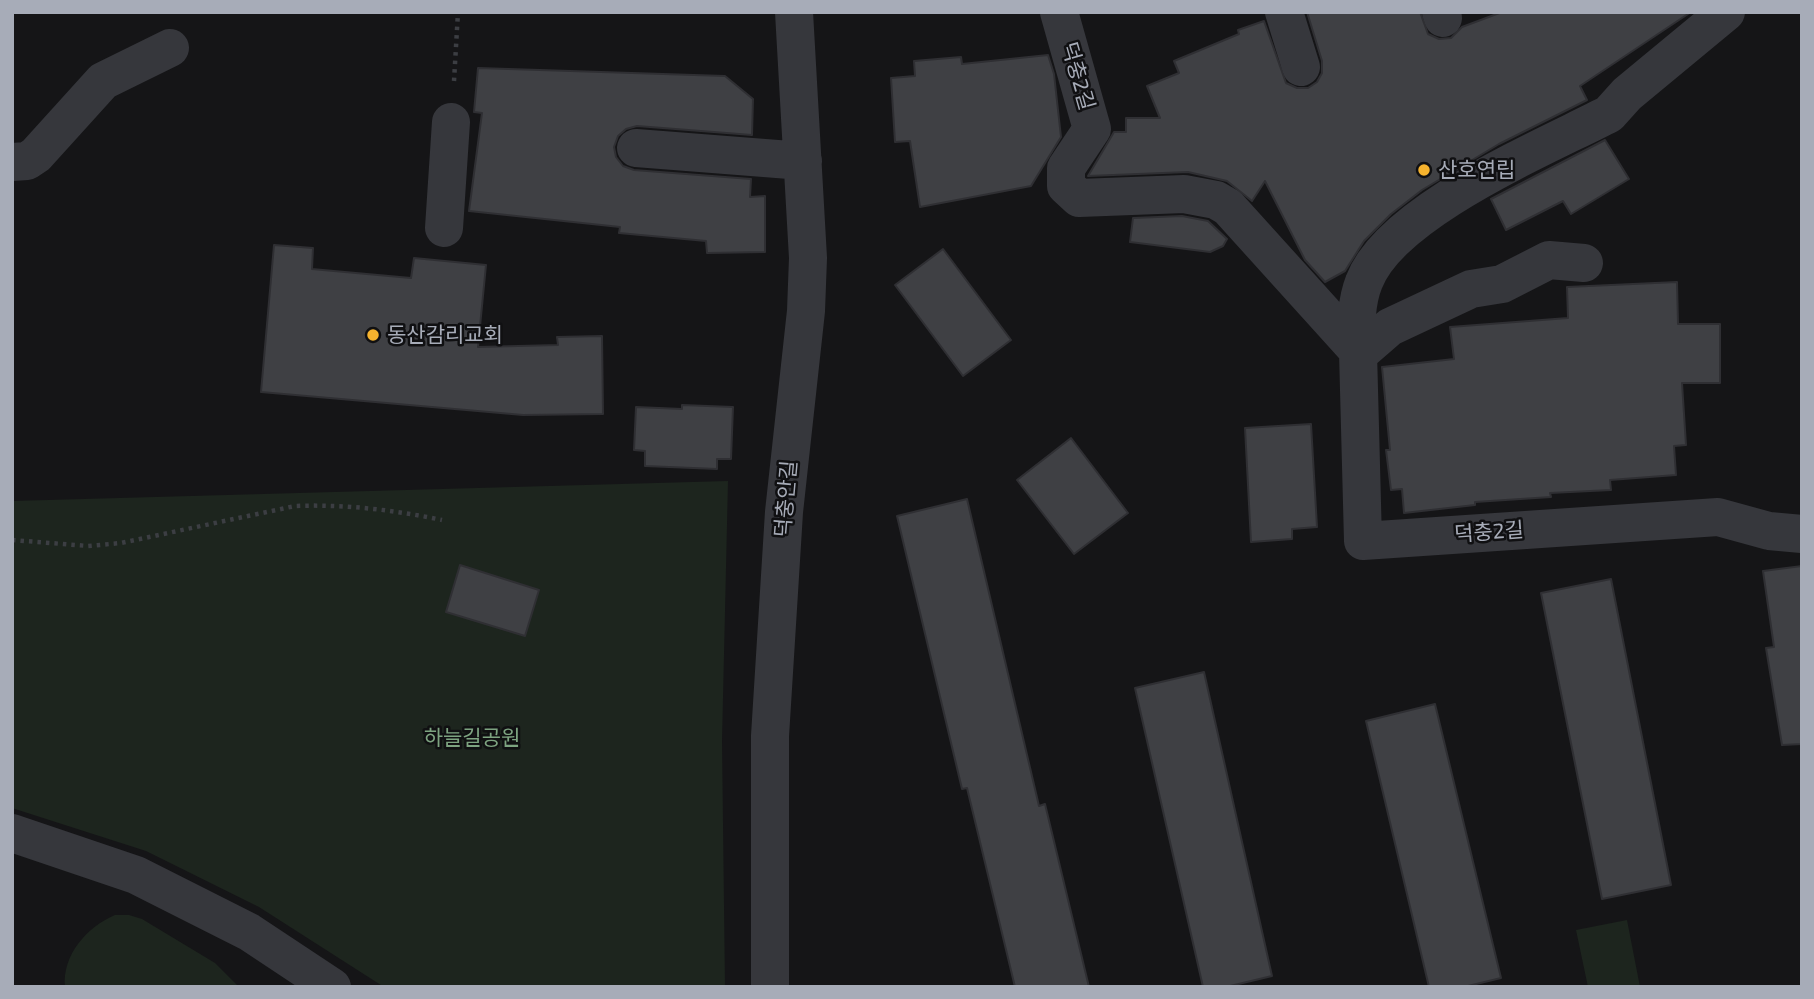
<!DOCTYPE html>
<meta charset="utf-8">
<style>
body{margin:0}
#map{position:relative;width:1814px;height:999px;overflow:hidden;background:#151517;font-family:"Exo 2",sans-serif}
canvas{display:block}
.frame{position:absolute;inset:0;border:14px solid #a7acb8;pointer-events:none}
</style>
<div id="map">
<canvas width="1814" height="999"></canvas>
<div class="frame"></div>
</div>
<script>
const g = document.querySelector('canvas').getContext('2d');
g.lineJoin = 'round';
function fillPath(path, color) { g.fillStyle = color; g.fill(path, 'evenodd'); }
function stroke(path, color, width, dash) { g.strokeStyle = color; g.lineWidth = width; g.lineCap = dash ? 'butt' : 'round'; g.setLineDash(dash || []); g.stroke(path); }
function write(font, color, halo, rows, align = 'center') {
  g.font = font + ' "Exo 2","Noto Sans KR",sans-serif'; g.lineWidth = 5; g.setLineDash([]); g.textBaseline = 'middle'; g.strokeStyle = halo; g.fillStyle = color; for (const [text, x, y, turn = 0] of rows) {
    g.save(); g.translate(x, y); g.rotate((+turn || 0) * Math.PI / 180); g.textAlign = isNaN(turn) ? turn : align; if (halo) g.strokeText(text, 0, 0); g.fillText(text, 0, 0); g.restore();
  }
}
fillPath(new Path2D(`
 M 728,481 L 722,741 L 725,987 L 384,987 L 259,907 L 146,851 L 12,808 L 12,501 Z
 M 115,915 L 129,915 L 142,919 L 215,963 L 239,987 L 65,987 C 62,955 87,927 115,915 Z
 M 1627,920 L 1640,987 L 1588,987 L 1576,930 Z`), '#1d251e');
const building = new Path2D(`
 M 1307,12 L 1420,12 L 1428,34 L 1439,39 L 1451,38 L 1462,27 L 1502,12 L 1691,12 L 1580,86 L 1587,100 L 1499,144 L 1422,190 L 1391,214 L 1364,241 L 1345,271 L 1325,282 L 1305,260 L 1265,181 L 1252,201 L 1227,181 L 1188,172 L 1088,176 L 1114,132 L 1126,132 L 1126,118 L 1160,118 L 1147,86 L 1179,73 L 1174,61 L 1239,34 L 1238,30 L 1264,21 L 1286,83 L 1297,88 L 1308,88 L 1317,82 L 1322,73 L 1322,61 Z
 M 1048,55 L 1054,74 L 1061,137 L 1031,186 L 920,207 L 910,141 L 895,142 L 891,78 L 915,76 L 914,61 L 961,57 L 962,64 Z
 M 478,68 L 725,76 L 753,99 L 752,135 L 637,126 L 626,129 L 618,136 L 614,147 L 616,157 L 623,166 L 634,170 L 751,179 L 750,197 L 765,196 L 765,252 L 707,253 L 706,241 L 619,233 L 620,227 L 469,211 L 482,113 L 474,112 Z
 M 1605,140 L 1629,179 L 1571,214 L 1563,201 L 1506,230 L 1491,199 Z
 M 1182,216 L 1208,221 L 1227,239 L 1223,246 L 1210,252 L 1130,242 L 1133,218 Z
 M 274,245 L 313,248 L 312,269 L 411,278 L 414,258 L 486,265 L 478,347 L 558,345 L 557,337 L 602,336 L 603,414 L 523,415 L 261,392 Z
 M 943,249 L 1011,340 L 963,376 L 895,285 Z
 M 1677,282 L 1678,324 L 1720,324 L 1720,383 L 1682,383 L 1686,445 L 1674,446 L 1676,475 L 1610,480 L 1611,490 L 1550,493 L 1551,497 L 1475,502 L 1475,505 L 1404,513 L 1402,489 L 1391,490 L 1386,450 L 1390,450 L 1382,367 L 1454,359 L 1450,327 L 1568,318 L 1567,287 Z
 M 682,405 L 733,407 L 731,459 L 717,459 L 717,469 L 645,466 L 645,451 L 634,450 L 636,407 L 682,409 Z
 M 1311,424 L 1317,527 L 1292,529 L 1292,539 L 1251,542 L 1245,428 Z
 M 1071,438 L 1128,513 L 1074,554 L 1017,480 Z
 M 967,499 L 1039,806 L 1045,804 L 1089,987 L 1015,987 L 967,788 L 962,789 L 897,516 Z
 M 460,565 L 539,590 L 525,636 L 446,612 Z
 M 1802,566 L 1802,744 L 1782,745 L 1766,648 L 1774,647 L 1763,571 Z
 M 1611,579 L 1671,885 L 1602,899 L 1541,593 Z
 M 1204,672 L 1272,976 L 1226,987 L 1203,987 L 1135,688 Z
 M 1435,704 L 1501,978 L 1464,987 L 1429,987 L 1366,721 Z`);
fillPath(building, '#3f4044');
stroke(building, '#2f2f33', 2);
stroke(new Path2D(`
 M 454,81 L 458,12
 M 12,540 L 88,546 L 121,543 L 295,506 C 345,504 394,510 442,520`), '#3c3e43', 4.5, [3.5, 5]);
stroke(new Path2D(`
 M 1059,12 L 1092,129 L 1066,168 L 1066,186 L 1079,198 L 1184,194 L 1216,200 L 1228,207 L 1360,353
 M 1284,12 L 1301,67
 M 1441,12 L 1443,18
 M 1726,12 L 1627,94 L 1609,114 C 1543,148 1390,212 1364,282 C 1360,292 1358,303 1357,314 L 1363,541 L 1718,517 L 1769,531 L 1802,534
 M 636,148 L 803,161
 M 12,162 L 27,161 L 36,155 L 103,81 L 170,48
 M 444,228 L 451,122
 M 1360,353 L 1390,327 L 1471,289 L 1502,284 L 1549,260 L 1584,263
 M 12,833 L 136,875 L 249,932 L 332,987
 M 770,987 L 770,736 L 784,512 L 806,311 L 808,258 L 794,12`), '#36373c', 38);
for (const [x, y, r, color] of [
 [1424,170,7,"#f6b32e"],
 [373,335,7,"#f6b32e"]
]) { const dot = new Path2D(); dot.arc(x, y, r, 0, 2 * Math.PI); g.fillStyle = color; g.fill(dot); stroke(dot, '#101012', 2.5); }
write('21px', '#a7acb8', '#101012', [
 ["덕충2길",1078,76,74],
 ["덕충안길",786,499,-85],
 ["덕충2길",1489,532,-4]
]);
write('21px', '#a7acb8', '#101012', [
 ["산호연립",1438,170],
 ["동산감리교회",387,335]
], 'left');
write('21px', '#7da380', '#101012', [
 ["하늘길공원",472,738]
]);
</script>
